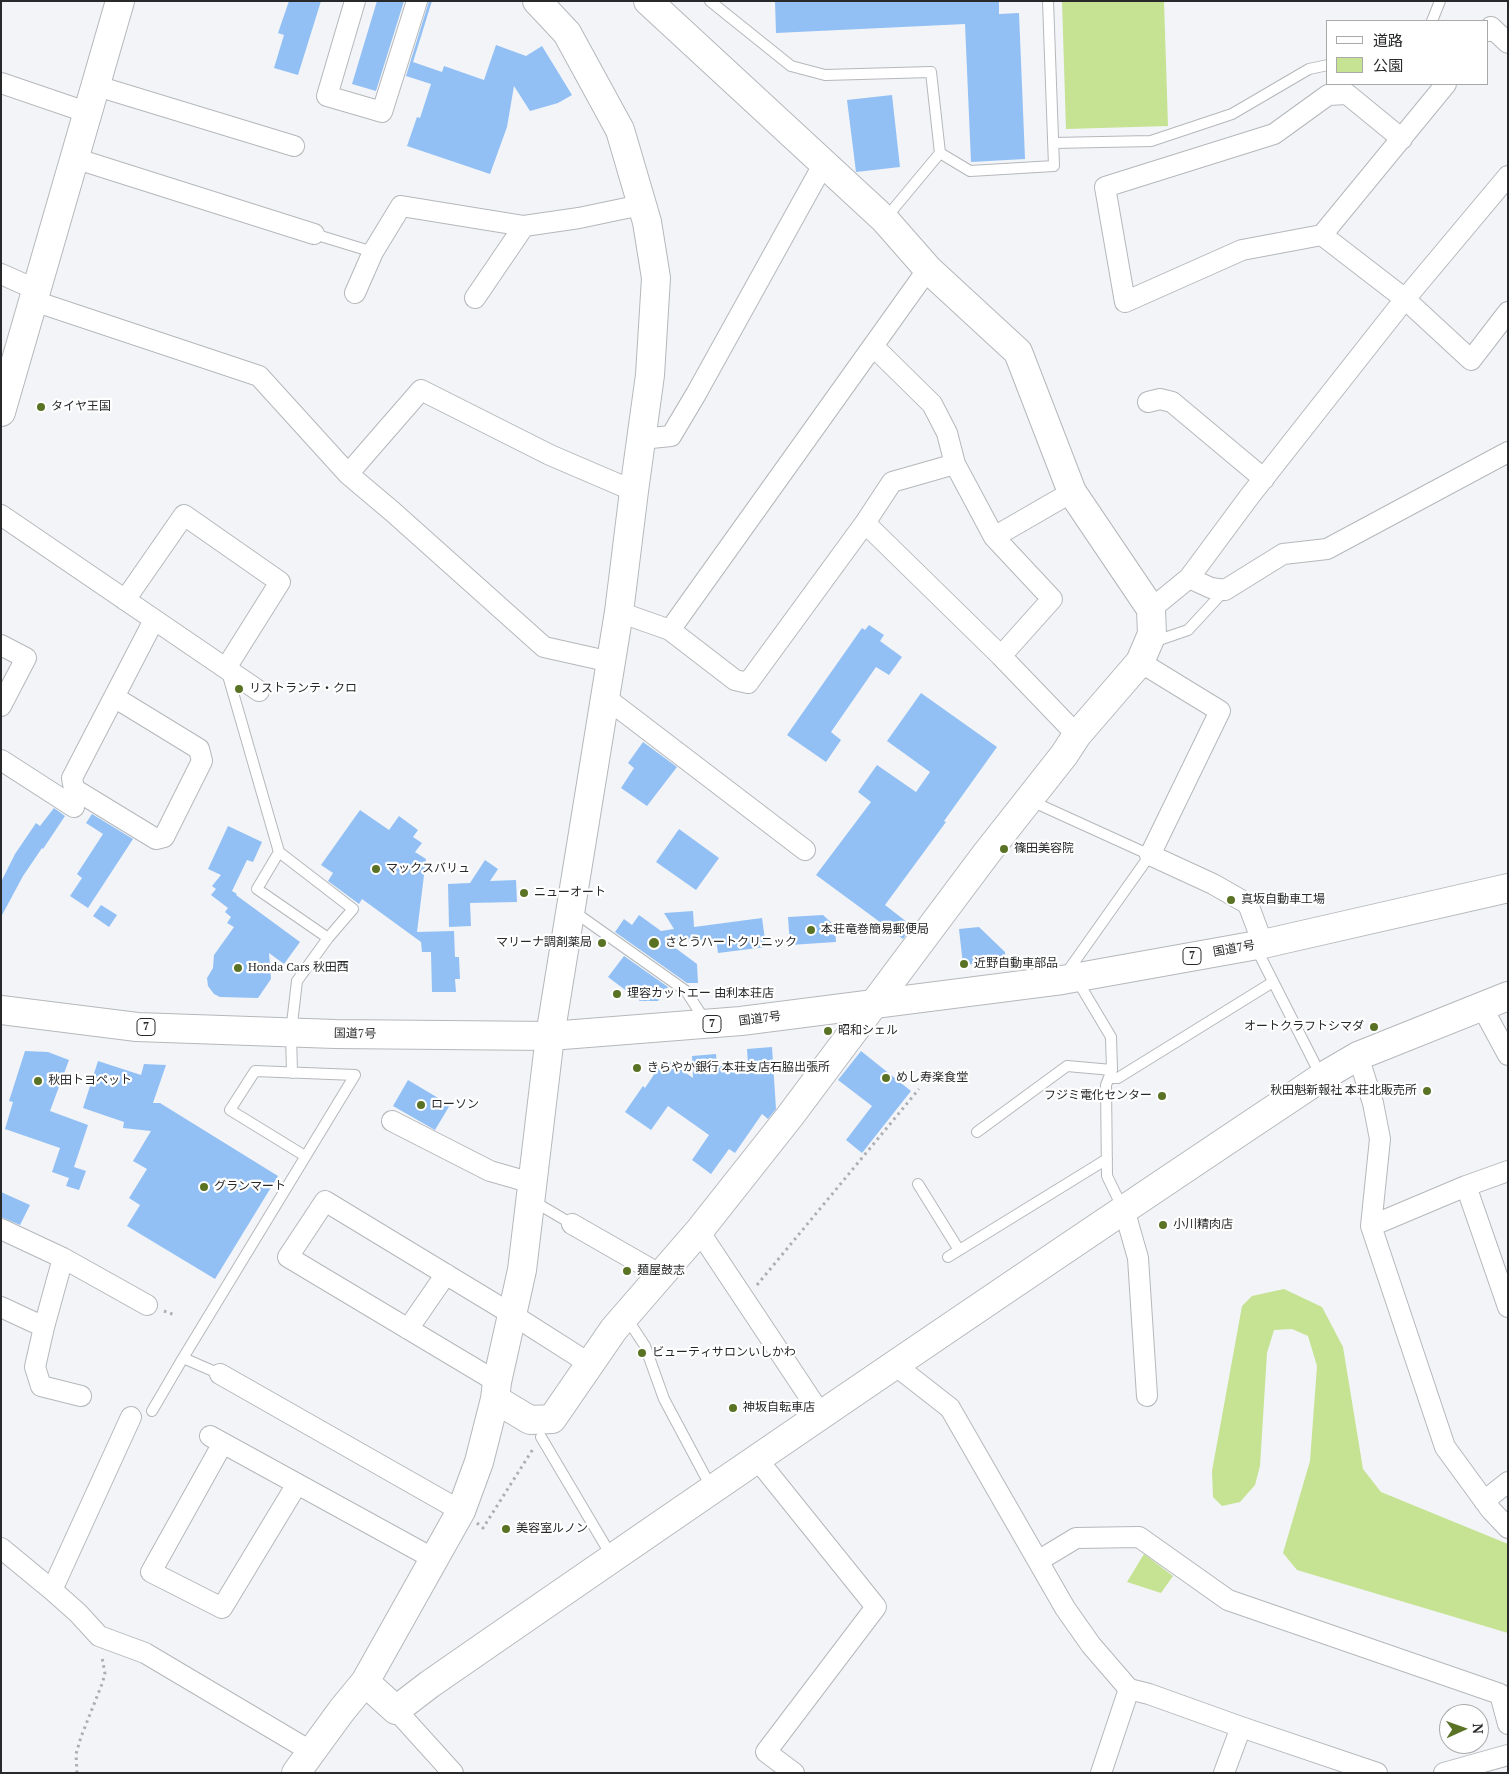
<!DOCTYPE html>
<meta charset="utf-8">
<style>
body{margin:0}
#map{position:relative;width:1509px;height:1774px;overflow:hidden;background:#f2f4f7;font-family:"PT Serif","Noto Sans JP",serif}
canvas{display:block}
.frame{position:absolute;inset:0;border:2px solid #28292a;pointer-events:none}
.legend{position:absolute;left:1326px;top:20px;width:162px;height:65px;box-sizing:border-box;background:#fff;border:1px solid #a9a9aa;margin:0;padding:6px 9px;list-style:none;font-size:15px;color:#28292a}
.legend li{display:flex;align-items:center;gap:10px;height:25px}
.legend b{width:25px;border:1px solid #a9a9aa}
.north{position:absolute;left:1439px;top:1704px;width:50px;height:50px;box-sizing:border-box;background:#fff;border:1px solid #a9a9aa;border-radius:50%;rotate:88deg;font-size:14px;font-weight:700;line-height:20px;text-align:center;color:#28292a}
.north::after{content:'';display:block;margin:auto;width:18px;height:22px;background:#597224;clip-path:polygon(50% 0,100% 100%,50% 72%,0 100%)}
</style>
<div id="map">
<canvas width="1509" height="1774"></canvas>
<div class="frame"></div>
<ul class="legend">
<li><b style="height:6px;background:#fff"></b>道路</li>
<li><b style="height:14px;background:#c5e393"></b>公園</li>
</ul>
<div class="north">N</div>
</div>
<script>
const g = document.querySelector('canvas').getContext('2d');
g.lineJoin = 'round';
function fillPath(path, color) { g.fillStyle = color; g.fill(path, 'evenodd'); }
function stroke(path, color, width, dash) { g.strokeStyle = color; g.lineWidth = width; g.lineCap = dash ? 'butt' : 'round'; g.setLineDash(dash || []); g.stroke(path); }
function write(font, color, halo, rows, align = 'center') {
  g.font = font + ' "PT Serif","Noto Sans JP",serif'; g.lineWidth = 4.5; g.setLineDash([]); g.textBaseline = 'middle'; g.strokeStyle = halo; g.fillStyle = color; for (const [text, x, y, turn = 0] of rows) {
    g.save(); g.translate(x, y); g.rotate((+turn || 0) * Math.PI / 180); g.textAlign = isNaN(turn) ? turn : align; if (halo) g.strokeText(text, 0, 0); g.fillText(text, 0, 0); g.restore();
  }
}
fillPath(new Path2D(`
 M 1062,1 L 1164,1 L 1168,126 L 1066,129 Z
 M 1284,1289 L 1322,1307 L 1343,1347 L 1363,1469 L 1381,1492 L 1508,1544 L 1508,1633 L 1297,1570 L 1283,1553 L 1310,1461 L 1317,1366 L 1308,1336 L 1292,1329 L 1274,1330 L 1267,1353 L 1260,1466 L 1255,1485 L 1240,1502 L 1222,1506 L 1213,1497 L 1212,1471 L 1242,1306 L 1252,1296 Z
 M 1144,1554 L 1173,1576 L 1161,1593 L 1127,1582 Z`), '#c5e393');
fillPath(new Path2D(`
 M 289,1 L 321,1 L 298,75 L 274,68 L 284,35 L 278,33 Z
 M 377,1 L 404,1 L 376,91 L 352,84 Z
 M 429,1 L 432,1 L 413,62 L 442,72 L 444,66 L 484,80 L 496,45 L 526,56 L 542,46 L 572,95 L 558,103 L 530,111 L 514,86 L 507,127 L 490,174 L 407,146 L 417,117 L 420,118 L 431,84 L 406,76 Z
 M 775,1 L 999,1 L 999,14 L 1019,13 L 1025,159 L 971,162 L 965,24 L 776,33 Z
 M 892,95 L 900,167 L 856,172 L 847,100 Z
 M 869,625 L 884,635 L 880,641 L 902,657 L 889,675 L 876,667 L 831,732 L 841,740 L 826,762 L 787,735 L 862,628 L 865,630 Z
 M 921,693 L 997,747 L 944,821 L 946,822 L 885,905 L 912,926 L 903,939 L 816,875 L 871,802 L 858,792 L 877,765 L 916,792 L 930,772 L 887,741 Z
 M 643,742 L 677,767 L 647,806 L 621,788 L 634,768 L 628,763 Z
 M 54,808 L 65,816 L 43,849 L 42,848 L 23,876 L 1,917 L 1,882 L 15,854 L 36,823 L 40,826 Z
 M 360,810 L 389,830 L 399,816 L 418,830 L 413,837 L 422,843 L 415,852 L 426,859 L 417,932 L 454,931 L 455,957 L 459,957 L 460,979 L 455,979 L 456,992 L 432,992 L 431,952 L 422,952 L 421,942 L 362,899 L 359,904 L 328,881 L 333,873 L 321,865 Z
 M 92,814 L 133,839 L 88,908 L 70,896 L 82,878 L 77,874 L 103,834 L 86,823 Z
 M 228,826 L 262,842 L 253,862 L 247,860 L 232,891 L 237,894 L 236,895 L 300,942 L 284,964 L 269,953 L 271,979 L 258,998 L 220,997 L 214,994 L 208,986 L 207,978 L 213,968 L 214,955 L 234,927 L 227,923 L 231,917 L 225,912 L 228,908 L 211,895 L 216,889 L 212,886 L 221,875 L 208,869 Z
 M 679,829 L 719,858 L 696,890 L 656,862 Z
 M 485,860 L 498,869 L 490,881 L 516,880 L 517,902 L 470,903 L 471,926 L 449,927 L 448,884 L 470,883 Z
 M 101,905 L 117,915 L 109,927 L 93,916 Z
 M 693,911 L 694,927 L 762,918 L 766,947 L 718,953 L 716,939 L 666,941 L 697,964 L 698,983 L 687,983 L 615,932 L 624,919 L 632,925 L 639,915 L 661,931 L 674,929 L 664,913 Z
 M 823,915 L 835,926 L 836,942 L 790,945 L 788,917 Z
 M 979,927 L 1005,952 L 1006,961 L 963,965 L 959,929 Z
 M 624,956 L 668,987 L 658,1001 L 640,1001 L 608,977 Z
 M 772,1047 L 776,1109 L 768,1119 L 762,1114 L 735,1153 L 729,1149 L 711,1174 L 692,1160 L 709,1135 L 668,1106 L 651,1130 L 625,1112 L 643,1086 L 645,1088 L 661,1064 L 669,1061 L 693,1078 L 692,1056 L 716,1054 L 717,1066 L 748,1064 L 747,1049 Z
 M 25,1051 L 48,1052 L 69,1060 L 50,1111 L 88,1125 L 74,1167 L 86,1171 L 79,1190 L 66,1186 L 69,1178 L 52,1172 L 60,1148 L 5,1129 L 13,1102 L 9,1101 Z
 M 861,1051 L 911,1091 L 862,1153 L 846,1140 L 872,1106 L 838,1080 Z
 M 98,1061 L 141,1075 L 144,1064 L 166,1065 L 153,1103 L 160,1103 L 278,1176 L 215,1279 L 127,1226 L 140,1205 L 129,1198 L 147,1169 L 133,1161 L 151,1131 L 123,1128 L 124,1122 L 83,1108 Z
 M 408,1080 L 450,1105 L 435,1130 L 393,1106 Z
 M 1,1192 L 30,1205 L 20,1225 L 1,1217 Z`), '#92c0f5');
const lane = new Path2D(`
 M 710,1 L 791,66 L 825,75 L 931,72 L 940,153 L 885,219
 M 1432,21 L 1440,1
 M 1053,143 L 1151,141 L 1232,114 L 1309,69 L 1328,65
 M 940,153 L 970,171 L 1054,166 L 1048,1
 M 314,234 L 373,252
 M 1153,642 L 1188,630 L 1225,590
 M 227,672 L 279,852 L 257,889 L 328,938 L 297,981 L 291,1032 L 292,1073
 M 1029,800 L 1150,855 L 1065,975
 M 279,852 L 353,909 L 328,938
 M 573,911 L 686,991 L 706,1022
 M 1255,946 L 1321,1076
 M 1077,980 L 1111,1037 L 1112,1070 L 1106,1085 L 1107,1176 L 1123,1209
 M 1109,1078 L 1118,1078 L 1273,982
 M 977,1132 L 1067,1066 L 1112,1070
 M 918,1184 L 959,1250
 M 533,1201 L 572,1224
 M 948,1257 L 1107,1159
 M 626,1317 L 645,1346 L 664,1399 L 712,1489
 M 220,1374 L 183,1358 L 355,1075 L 255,1071 L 230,1110 L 305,1156
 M 152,1411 L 183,1358
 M 541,1437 L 612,1557`);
const street = new Path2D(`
 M 355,1 L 327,96 L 382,112 L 417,1
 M 1488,31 L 1491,27 L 1508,43
 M 1,83 L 89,113
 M 97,86 L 294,146
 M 1402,139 L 1347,94 L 1328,95 L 1274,134 L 1105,187 L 1125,302 L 1242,250 L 1322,235 L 1446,84
 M 74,158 L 314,234
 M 1322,235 L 1405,299 L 1471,360 L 1508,312
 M 1,274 L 37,290
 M 355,293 L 373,252 L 401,206 L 524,226 L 579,218 L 641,205
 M 475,298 L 524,226
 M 34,301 L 259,376 L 348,474 L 393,512 L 544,647 L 611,662
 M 874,347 L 932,404 L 947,433 L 955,464 L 892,482 L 865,523 L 748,683 L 735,680 L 670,630 L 928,269
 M 1148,402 L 1160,399 L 1172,402 L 1264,479
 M 641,439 L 671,436 L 696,394 L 824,163
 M 348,474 L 421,390 L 550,455 L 634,491
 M 1,515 L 259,691
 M 865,523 L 1001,656 L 1052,599 L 994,537 L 955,464
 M 994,537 L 1072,492
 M 1189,578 L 1211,588 L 1225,590 L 1283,554 L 1327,549 L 1508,452
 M 125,600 L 184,515 L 280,582 L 226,668
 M 1151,609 L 1189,578 L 1249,497 L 1405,299 L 1508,176
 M 619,612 L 670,630
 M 1,645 L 26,658 L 1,706
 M 1001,656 L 1077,735
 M 1140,662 L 1220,711 L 1150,855 L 1213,884 L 1248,904 L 1263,944
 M 114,697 L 199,749 L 202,761 L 164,837 L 156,839 L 74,789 L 72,778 L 154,620
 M 606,698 L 805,850
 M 1,760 L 74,807
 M 1482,1007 L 1508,1055
 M 1358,1056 L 1373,1103 L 1380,1139 L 1371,1226 L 1445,1447 L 1491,1510 L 1508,1528
 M 392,1121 L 490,1171 L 532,1183
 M 1508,1171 L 1466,1186 L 1508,1307
 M 1124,1209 L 1138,1258 L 1147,1396
 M 572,1224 L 661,1275
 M 1371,1226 L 1466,1186
 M 1,1229 L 63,1258 L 147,1305
 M 699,1231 L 822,1416
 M 63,1258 L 44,1327 L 35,1367 L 41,1386 L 81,1396
 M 1,1307 L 44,1327
 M 408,1329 L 446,1274
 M 895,1365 L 950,1408 L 1065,1608 L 1091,1645 L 1129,1689 L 1149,1694 L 1241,1727 L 1377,1773
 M 220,1374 L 461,1511
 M 497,1382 L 288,1257 L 325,1201 L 513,1315 L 590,1364
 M 210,1436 L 434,1559
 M 223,1443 L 151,1572 L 222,1608 L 297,1484
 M 757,1459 L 876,1607 L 766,1752 L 794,1773
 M 1484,1501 L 1508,1482
 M 1,1548 L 52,1590 L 78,1613 L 99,1636 L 145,1653 L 312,1752
 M 1038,1561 L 1076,1538 L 1139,1537 L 1228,1600 L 1500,1694 L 1508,1724
 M 52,1590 L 131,1417
 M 396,1710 L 453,1773
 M 1101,1773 L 1129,1689
 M 1224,1773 L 1241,1727
 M 1444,1773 L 1508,1755`);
const secondary = new Path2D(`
 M 1,412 L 120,1
 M 495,1399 L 530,1420 L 552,1419 L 614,1329 L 699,1231 L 790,1116 L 986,854 L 1064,755 L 1077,735 L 1140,662 L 1152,634 L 1151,609 L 1072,492 L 1018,352 L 928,269 L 885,220 L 648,1
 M 365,1682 L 396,1710 L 430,1684 C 726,1479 1023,1276 1322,1077 L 1358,1056 L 1508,996
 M 296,1773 L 342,1710 L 365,1682 L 461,1511 L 479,1462 L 495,1399 L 497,1382 L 522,1270 L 550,1036 L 619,612 L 634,491 L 650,375 L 656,278 L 647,222 L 620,130 L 567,33 L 537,1`);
const highway = new Path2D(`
 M 1,1010 L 137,1027 L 335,1034 L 550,1036 L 741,1021 L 1062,980 L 1263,944 L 1508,888`);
stroke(lane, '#b5b8bb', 12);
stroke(street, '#b5b8bb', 22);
stroke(secondary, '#b5b8bb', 30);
stroke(highway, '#b5b8bb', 30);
stroke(new Path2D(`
 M 757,1285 L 919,1089
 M 164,1311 L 175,1315
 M 477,1523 L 483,1528 L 533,1449
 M 77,1773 L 76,1754 L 81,1737 L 102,1684 L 105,1674 L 102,1657`), '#adaeb1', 3, [2.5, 4]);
stroke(lane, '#fff', 10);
stroke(street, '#fff', 20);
stroke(secondary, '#fff', 28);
stroke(highway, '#fff', 28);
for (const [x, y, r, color] of [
 [41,407,5,"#597224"],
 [239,689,5,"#597224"],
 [1004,849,5,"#597224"],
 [376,869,5,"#597224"],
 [524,893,5,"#597224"],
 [1231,900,5,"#597224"],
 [811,930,5,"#597224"],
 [602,943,5,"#597224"],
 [654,943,6,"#597224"],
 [964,964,5,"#597224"],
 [238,968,5,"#597224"],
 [617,994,5,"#597224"],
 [1374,1027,5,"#597224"],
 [828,1031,5,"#597224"],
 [637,1068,5,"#597224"],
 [886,1078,5,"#597224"],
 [38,1081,5,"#597224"],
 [1427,1091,5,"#597224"],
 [1162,1096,5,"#597224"],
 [421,1105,5,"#597224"],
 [204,1187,5,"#597224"],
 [1163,1225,5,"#597224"],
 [627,1271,5,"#597224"],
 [642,1353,5,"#597224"],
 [733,1408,5,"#597224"],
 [506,1529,5,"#597224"]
]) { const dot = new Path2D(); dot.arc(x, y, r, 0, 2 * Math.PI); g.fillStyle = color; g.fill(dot); stroke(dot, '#fff', 2); }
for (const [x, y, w] of [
 [1192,956,18],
 [712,1024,18],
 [146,1027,18]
]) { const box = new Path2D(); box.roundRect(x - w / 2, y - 8.5, w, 17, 4); g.fillStyle = '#fff'; g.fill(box); stroke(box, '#28292a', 1); }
write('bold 11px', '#28292a', null, [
 ["7",1192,956],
 ["7",712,1024],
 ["7",146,1027]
]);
write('12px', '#28292a', '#fff', [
 ["タイヤ王国",51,407],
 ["リストランテ・クロ",249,689],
 ["篠田美容院",1014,849],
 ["マックスバリュ",386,869],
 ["ニューオート",534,893],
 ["真坂自動車工場",1241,900],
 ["本荘竜巻簡易郵便局",821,930],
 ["マリーナ調剤薬局",592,943,"right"],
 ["さとうハートクリニック",665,943],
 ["近野自動車部品",974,964],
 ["Honda Cars 秋田西",248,968],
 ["理容カットエー 由利本荘店",627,994],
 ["オートクラフトシマダ",1364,1027,"right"],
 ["昭和シェル",838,1031],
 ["きらやか銀行 本荘支店石脇出張所",647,1068],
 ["めし寿楽食堂",896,1078],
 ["秋田トヨペット",48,1081],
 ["秋田魁新報社 本荘北販売所",1417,1091,"right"],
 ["フジミ電化センター",1152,1096,"right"],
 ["ローソン",431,1105],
 ["グランマート",214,1187],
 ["小川精肉店",1173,1225],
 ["麺屋鼓志",637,1271],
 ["ビューティサロンいしかわ",652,1353],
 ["神坂自転車店",743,1408],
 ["美容室ルノン",516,1529]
], 'left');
write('12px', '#28292a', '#fff', [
 ["国道7号",1234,949,-10],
 ["国道7号",760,1019,-7],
 ["国道7号",355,1034,1]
]);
</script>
